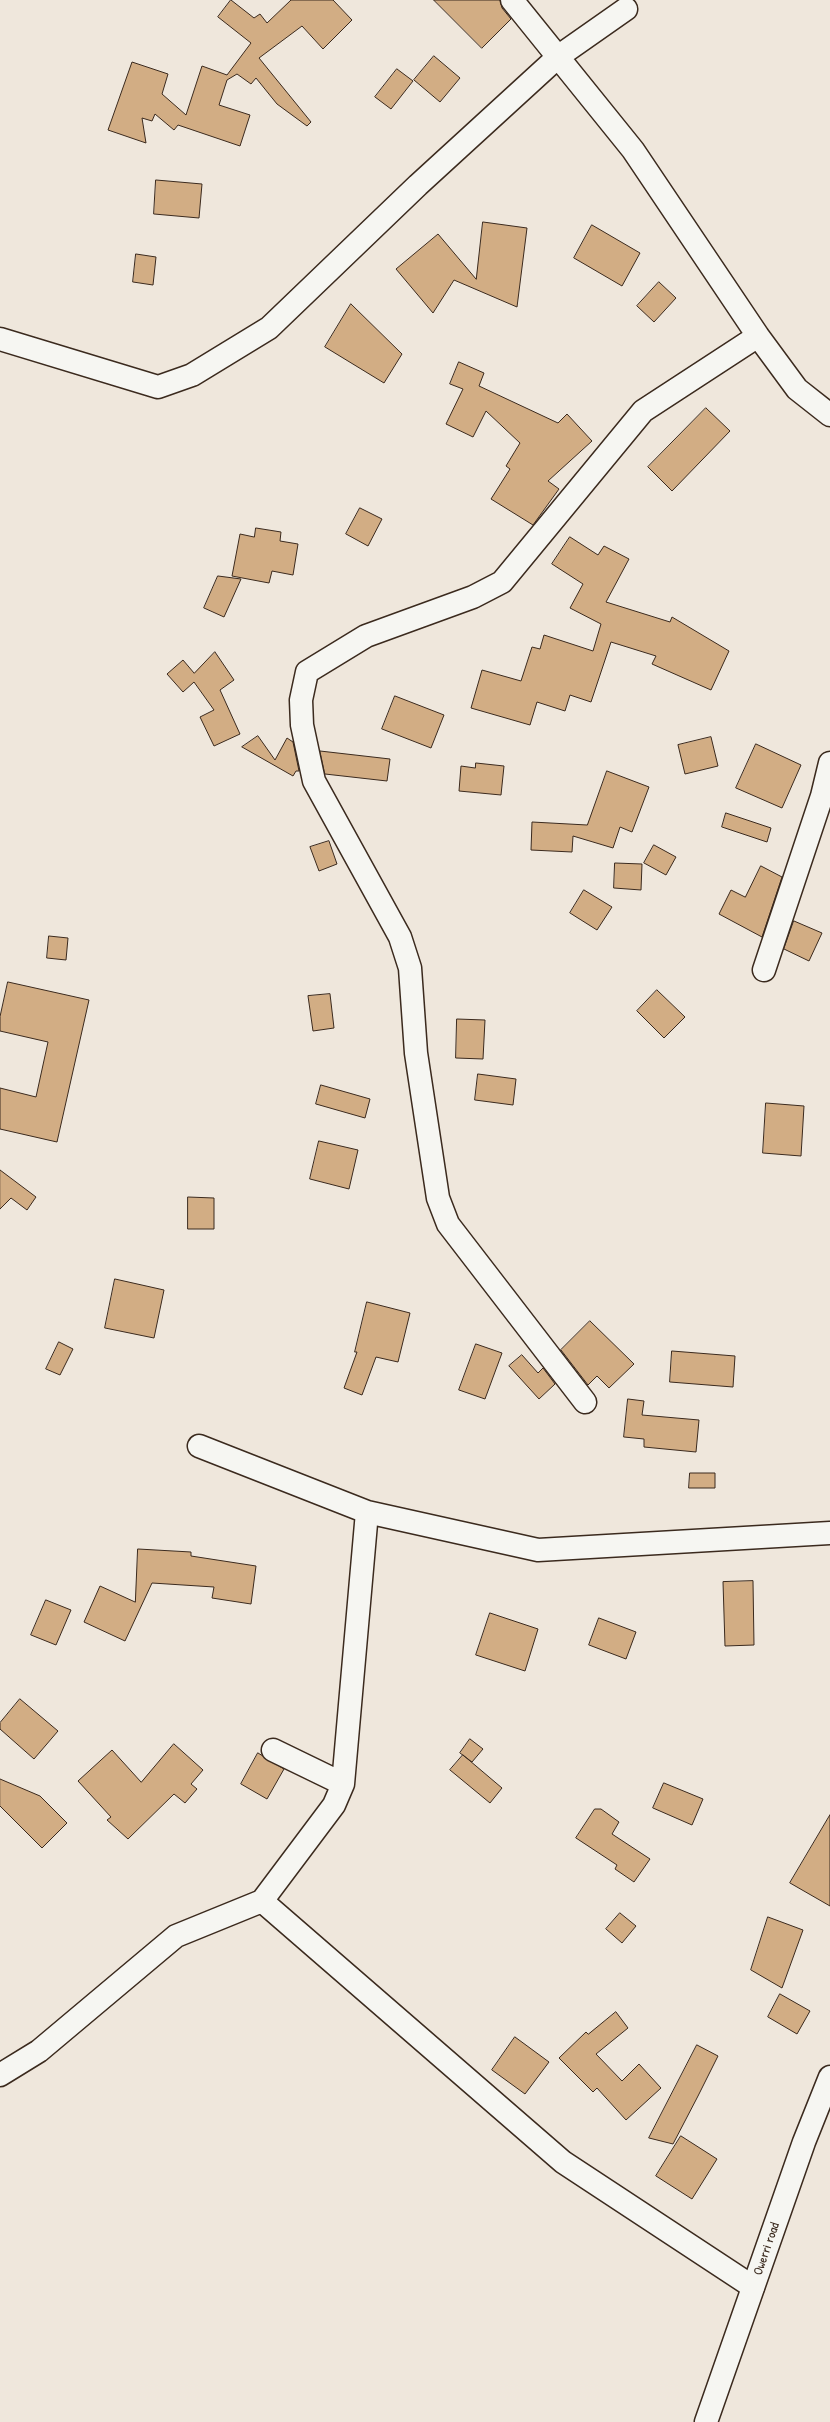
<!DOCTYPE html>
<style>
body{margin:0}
canvas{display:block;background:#efe7dc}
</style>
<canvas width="830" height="2422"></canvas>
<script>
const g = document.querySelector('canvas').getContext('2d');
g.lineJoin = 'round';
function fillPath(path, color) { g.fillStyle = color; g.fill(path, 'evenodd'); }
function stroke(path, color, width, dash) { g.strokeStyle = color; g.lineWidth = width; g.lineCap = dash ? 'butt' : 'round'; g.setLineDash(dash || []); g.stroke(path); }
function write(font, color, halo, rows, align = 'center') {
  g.font = font + ' "Patrick Hand",sans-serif'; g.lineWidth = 4; g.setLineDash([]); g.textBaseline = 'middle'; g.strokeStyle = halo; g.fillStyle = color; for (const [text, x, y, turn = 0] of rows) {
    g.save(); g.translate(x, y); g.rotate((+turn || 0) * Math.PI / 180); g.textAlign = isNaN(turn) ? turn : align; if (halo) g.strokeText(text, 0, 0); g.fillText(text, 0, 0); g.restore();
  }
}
const building = new Path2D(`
 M 231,0 L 254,18 L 260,14 L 267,23 L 291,0 L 333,0 L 352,20 L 323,49 L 302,26 L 259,58 L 311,122 L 307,126 L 277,104 L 256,78 L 251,84 L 237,74 L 227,80 L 219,105 L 250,115 L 240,146 L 178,125 L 174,130 L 155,114 L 152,121 L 142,118 L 146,143 L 108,130 L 132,62 L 168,74 L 162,94 L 186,115 L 202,66 L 227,75 L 251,43 L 218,17 Z
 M 434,0 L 500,0 L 502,8 L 511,19 L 482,48 Z
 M 434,56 L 460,78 L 440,102 L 414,80 Z
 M 397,69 L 413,81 L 391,109 L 375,97 Z
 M 156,180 L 202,184 L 199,218 L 154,214 Z
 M 483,222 L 527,228 L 517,307 L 454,280 L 433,313 L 396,269 L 438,234 L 476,279 Z
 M 592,225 L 640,253 L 622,286 L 574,258 Z
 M 136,254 L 156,257 L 153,285 L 133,282 Z
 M 659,282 L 676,298 L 654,322 L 637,306 Z
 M 351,304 L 402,354 L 384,383 L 325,347 Z
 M 459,362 L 484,373 L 479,386 L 558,423 L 567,414 L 592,441 L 548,481 L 559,489 L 533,525 L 491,499 L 510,469 L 506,466 L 520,443 L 486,411 L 473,437 L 446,424 L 463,389 L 450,384 Z
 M 706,408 L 730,431 L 672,491 L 648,467 Z
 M 360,508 L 382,519 L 368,546 L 346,534 Z
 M 256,528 L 281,532 L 280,541 L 298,544 L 293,575 L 272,571 L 269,583 L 232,576 L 240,534 L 254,537 Z
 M 570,537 L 598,555 L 604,546 L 629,559 L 606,602 L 670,622 L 672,617 L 729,651 L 711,690 L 652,664 L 656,656 L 611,642 L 591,702 L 570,695 L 565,711 L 537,702 L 530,725 L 471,708 L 482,670 L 521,681 L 532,647 L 540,649 L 544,635 L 593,651 L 601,624 L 570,608 L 583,584 L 552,564 Z
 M 218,576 L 241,579 L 224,617 L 204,608 Z
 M 215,652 L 234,680 L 220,690 L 240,734 L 214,746 L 200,717 L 214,710 L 194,682 L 183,692 L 167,674 L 183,660 L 194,673 Z
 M 395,696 L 444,715 L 431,748 L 382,729 Z
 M 258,736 L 275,760 L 287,738 L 293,742 L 299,771 L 296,771 L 293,776 L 242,747 Z
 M 711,737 L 718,766 L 685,774 L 678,745 Z
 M 756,744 L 801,765 L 782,808 L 736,788 Z
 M 320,751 L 390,759 L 387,781 L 325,774 Z
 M 476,763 L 504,766 L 501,795 L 459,791 L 461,766 L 475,768 Z
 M 607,771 L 649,787 L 632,832 L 620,827 L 613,848 L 573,836 L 572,852 L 531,850 L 532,822 L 587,825 Z
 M 726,813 L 771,828 L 767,842 L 722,827 Z
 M 329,841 L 337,864 L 319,871 L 310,847 Z
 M 654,845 L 676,857 L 666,875 L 644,863 Z
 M 615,863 L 642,864 L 641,890 L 614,888 Z
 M 761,866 L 782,877 L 762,937 L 719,914 L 731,890 L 745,897 Z
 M 584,890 L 612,907 L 597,930 L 570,913 Z
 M 794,921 L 822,933 L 809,961 L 784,949 Z
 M 49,936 L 68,938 L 66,960 L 47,958 Z
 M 8,982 L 89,1000 L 57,1142 L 0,1129 L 0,1088 L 36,1097 L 48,1042 L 0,1031 L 0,1017 Z
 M 657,990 L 685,1017 L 664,1038 L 637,1011 Z
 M 330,994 L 334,1028 L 313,1031 L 308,996 Z
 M 457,1019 L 485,1020 L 483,1059 L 456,1058 Z
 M 478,1074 L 516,1079 L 513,1105 L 475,1100 Z
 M 321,1085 L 370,1099 L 365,1118 L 316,1104 Z
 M 766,1103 L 804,1106 L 801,1156 L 763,1153 Z
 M 319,1141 L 358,1150 L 349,1189 L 310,1179 Z
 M 0,1170 L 36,1197 L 27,1210 L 11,1198 L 0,1209 Z
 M 188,1197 L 214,1198 L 214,1229 L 188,1229 Z
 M 115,1279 L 164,1290 L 154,1338 L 105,1328 Z
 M 367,1302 L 410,1313 L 398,1362 L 376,1357 L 362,1395 L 344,1388 L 357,1352 L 355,1352 Z
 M 590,1321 L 634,1364 L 609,1388 L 597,1376 L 588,1385 L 561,1350 Z
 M 59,1342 L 73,1349 L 60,1375 L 46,1369 Z
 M 476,1344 L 502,1353 L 485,1399 L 459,1390 Z
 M 672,1351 L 735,1356 L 733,1387 L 670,1382 Z
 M 522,1355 L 538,1373 L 543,1368 L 555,1384 L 539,1399 L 509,1366 Z
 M 628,1399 L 644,1401 L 642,1415 L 699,1420 L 696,1452 L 644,1447 L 644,1439 L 624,1437 Z
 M 690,1473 L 715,1473 L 715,1488 L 689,1488 Z
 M 138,1549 L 191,1552 L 191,1556 L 256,1566 L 251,1604 L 212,1598 L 214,1587 L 152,1583 L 125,1641 L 84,1622 L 100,1586 L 135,1602 Z
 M 753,1581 L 754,1645 L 725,1646 L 723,1582 Z
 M 46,1600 L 71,1610 L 56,1645 L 31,1635 Z
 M 490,1613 L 538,1629 L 525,1671 L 476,1655 Z
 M 599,1618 L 636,1632 L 626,1659 L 589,1645 Z
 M 20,1699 L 58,1731 L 34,1759 L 0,1729 L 0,1723 Z
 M 470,1739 L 483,1749 L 472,1762 L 460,1753 Z
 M 174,1744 L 203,1770 L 191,1784 L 197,1789 L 185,1803 L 174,1794 L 128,1839 L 107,1820 L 111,1817 L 78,1781 L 112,1750 L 141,1782 Z
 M 258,1753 L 284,1769 L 267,1799 L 241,1784 Z
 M 463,1755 L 502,1788 L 490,1803 L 450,1770 Z
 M 0,1779 L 40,1796 L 67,1823 L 42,1848 L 0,1806 Z
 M 664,1783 L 703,1799 L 692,1825 L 653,1808 Z
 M 595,1809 L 601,1809 L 619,1822 L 612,1834 L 650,1859 L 634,1882 L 615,1869 L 617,1865 L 576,1838 Z
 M 830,1815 L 830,1906 L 790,1883 Z
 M 620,1913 L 636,1926 L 622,1943 L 606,1929 Z
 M 768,1917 L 803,1930 L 782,1988 L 751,1970 Z
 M 780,1994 L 810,2011 L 797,2034 L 768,2017 Z
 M 616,2012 L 628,2028 L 596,2054 L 622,2081 L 639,2064 L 661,2088 L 626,2120 L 597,2088 L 593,2092 L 559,2058 L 586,2032 L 588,2034 Z
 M 515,2037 L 549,2062 L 525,2094 L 492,2070 Z
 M 697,2045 L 718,2056 L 698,2096 L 673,2144 L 649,2138 Z
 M 681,2136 L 717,2159 L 692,2199 L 656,2176 Z`);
fillPath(building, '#d2ad84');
stroke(building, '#3b2a1e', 1);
const street = new Path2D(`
 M 512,0 L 633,150 L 758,336 L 797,389 L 830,415
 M 0,339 L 158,387 L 192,375 L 269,328 L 418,185 L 559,56 L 626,9
 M 764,970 L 822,796 L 830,763
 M 585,1402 L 448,1224 L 438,1198 L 416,1053 L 410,968 L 400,937 L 314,781 L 302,725 L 301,700 L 307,672 L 366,636 L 473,597 L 502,582 L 643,411 L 758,336
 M 199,1446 L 367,1512 L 538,1550 L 830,1533
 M 273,1750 L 343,1784
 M 262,1901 L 563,2162 L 753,2287
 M 0,2075 L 39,2051 L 176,1936 L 262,1901 L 334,1805 L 343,1784 L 367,1512`);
const secondary = new Path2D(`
 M 706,2422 L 804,2142 L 830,2077`);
stroke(street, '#3b2a1e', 25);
stroke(secondary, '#3b2a1e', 25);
stroke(street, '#f6f6f2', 22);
stroke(secondary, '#f6f6f2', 22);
write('13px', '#3b2a1e', '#f6f6f2', [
 ["Owerri road",767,2249,-71]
]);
</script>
